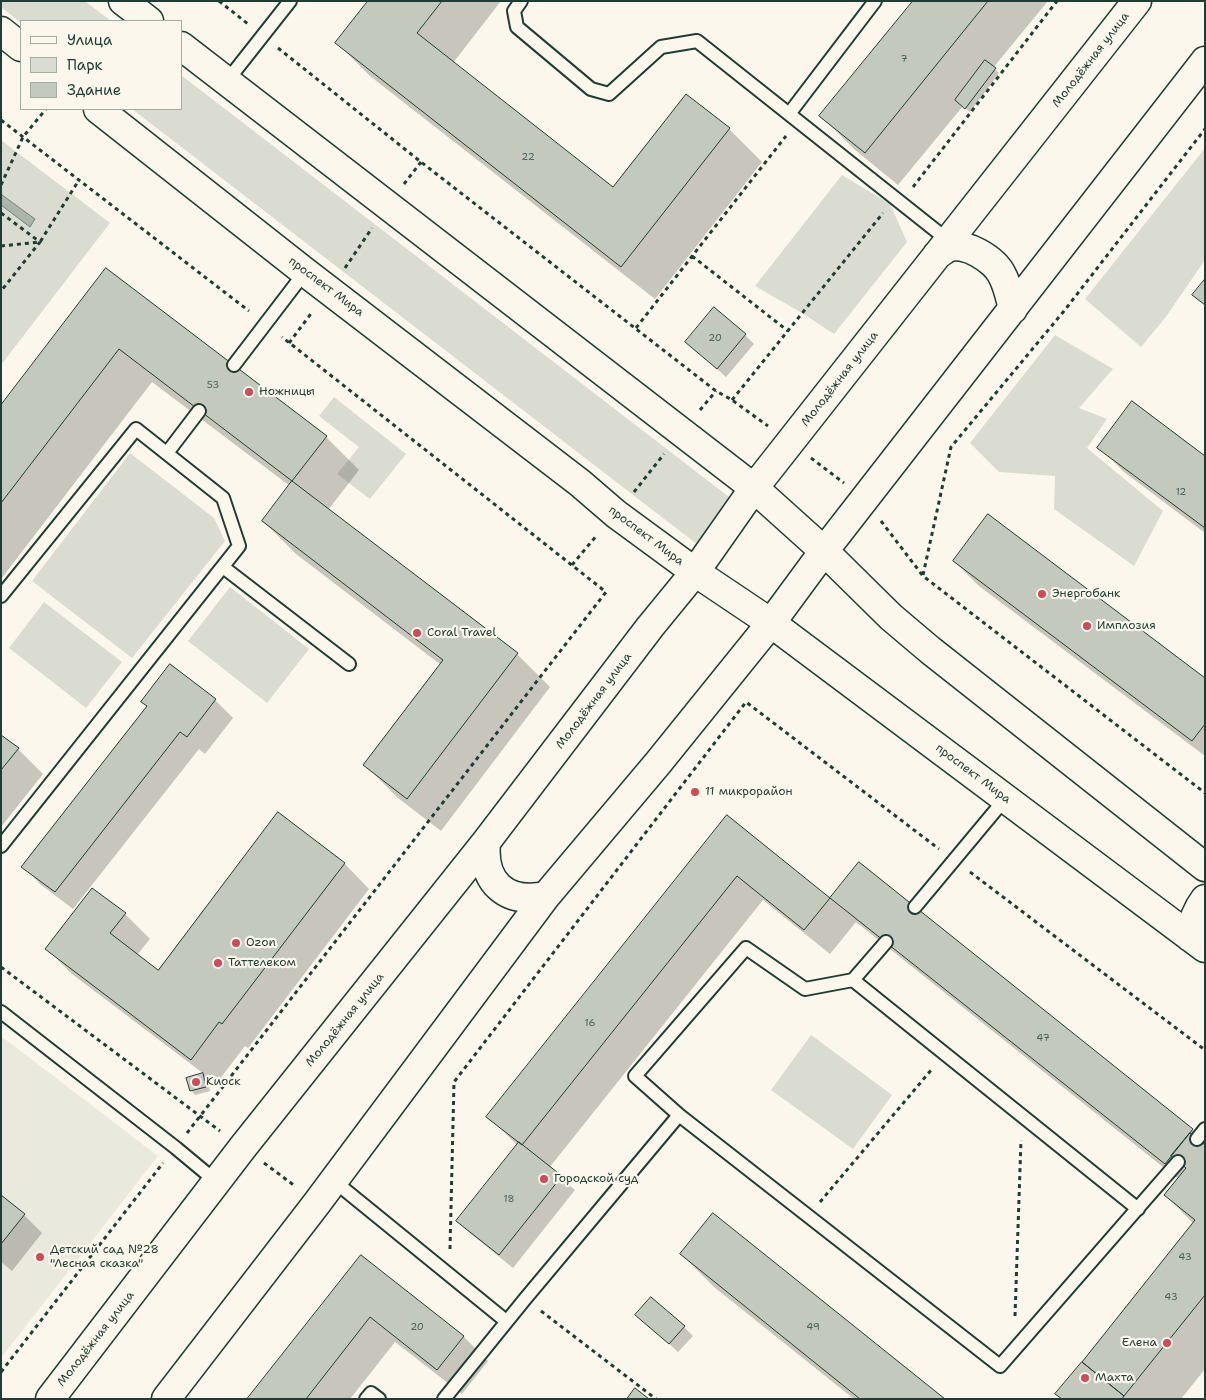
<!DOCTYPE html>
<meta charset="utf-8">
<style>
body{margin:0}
#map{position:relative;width:1206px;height:1400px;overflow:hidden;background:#fbf7ec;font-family:"Shantell Sans",sans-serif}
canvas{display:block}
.frame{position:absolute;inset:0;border:2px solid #1f3d34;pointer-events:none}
.legend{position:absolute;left:20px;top:20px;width:162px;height:90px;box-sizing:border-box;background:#fbf7ec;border:1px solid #a3ada2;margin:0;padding:6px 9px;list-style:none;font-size:15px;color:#1f3d34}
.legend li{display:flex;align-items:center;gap:10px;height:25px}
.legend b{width:25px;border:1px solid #a3ada2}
</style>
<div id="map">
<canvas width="1206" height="1400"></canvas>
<div class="frame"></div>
<ul class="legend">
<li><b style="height:6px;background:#fbf7ec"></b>Улица</li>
<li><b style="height:14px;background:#dbdcd1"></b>Парк</li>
<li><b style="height:14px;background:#c4c9be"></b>Здание</li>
</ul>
</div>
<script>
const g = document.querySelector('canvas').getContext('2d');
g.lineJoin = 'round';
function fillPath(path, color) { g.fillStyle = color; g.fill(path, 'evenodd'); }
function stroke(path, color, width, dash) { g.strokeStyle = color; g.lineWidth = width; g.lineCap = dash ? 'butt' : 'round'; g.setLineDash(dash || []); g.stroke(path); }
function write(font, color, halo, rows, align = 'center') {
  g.font = font + ' "Shantell Sans",sans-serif'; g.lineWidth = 4.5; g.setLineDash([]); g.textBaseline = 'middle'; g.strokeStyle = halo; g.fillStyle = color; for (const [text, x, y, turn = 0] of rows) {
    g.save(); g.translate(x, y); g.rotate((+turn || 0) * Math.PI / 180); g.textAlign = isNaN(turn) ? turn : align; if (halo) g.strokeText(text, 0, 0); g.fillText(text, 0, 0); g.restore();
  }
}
fillPath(new Path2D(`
 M 1,1036 L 158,1156 L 1,1358 Z`), '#eae9de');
fillPath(new Path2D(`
 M 1,1 L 85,1 L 111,21 L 21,21 L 21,23 L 1,7 Z
 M 181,75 L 733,500 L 698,545 L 132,109 L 181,109 Z
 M 1,140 L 110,223 L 1,365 Z
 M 1205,148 L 1205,260 L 1165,318 L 1141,347 L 1085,299 Z
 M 842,175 L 890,204 L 907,242 L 834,334 L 802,313 L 755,286 Z
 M 1055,335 L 1113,369 L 1079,408 L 1107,419 L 1087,448 L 1163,511 L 1134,566 L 1054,509 L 1055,476 L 999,472 L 970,443 Z
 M 334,397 L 406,454 L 370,499 L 337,474 L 359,447 L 319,416 Z
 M 130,453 L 214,518 L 225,541 L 132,658 L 32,581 Z
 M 230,587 L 309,649 L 267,703 L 188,641 Z
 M 44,602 L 122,662 L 86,708 L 9,648 Z
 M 811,1035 L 892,1095 L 853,1149 L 771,1090 Z`), '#dbdcd1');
const water = new Path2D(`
 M 2,195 L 35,219 L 30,227 L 1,205 Z`);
fillPath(water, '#adb4aa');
stroke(water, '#74847b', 1);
fillPath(new Path2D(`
 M 370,1 L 501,1 L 453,63 L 613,189 L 687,95 L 729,129 L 762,162 L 655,299 L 370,76 L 337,43 Z
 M 914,1 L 1048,1 L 993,68 L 999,73 L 970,112 L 963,106 L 898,185 L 854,149 L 821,116 Z
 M 107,270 L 326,437 L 359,470 L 328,510 L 517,654 L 550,687 L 441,831 L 398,798 L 365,765 L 441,665 L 296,554 L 263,521 L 290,486 L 152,382 L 1,579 L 1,407 Z
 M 745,335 L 754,344 L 726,377 L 687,342 Z
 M 1099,447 L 1205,457 L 1205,533 L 1124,472 Z
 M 954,561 L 1205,680 L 1205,756 L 979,586 Z
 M 170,665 L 215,700 L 233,718 L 205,754 L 199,749 L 73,909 L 40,884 L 23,866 L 148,707 L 142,702 Z
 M 1,736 L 18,749 L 43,774 L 1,827 Z
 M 279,814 L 345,864 L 369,889 L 248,1048 L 245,1046 L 216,1084 L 206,1076 L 210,1091 L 195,1095 L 191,1090 L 188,1079 L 204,1074 L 72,974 L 47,949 L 125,914 L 150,939 L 137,955 L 158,972 Z
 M 727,817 L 830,899 L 859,864 L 1192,1130 L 1205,1142 L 1205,1369 L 1181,1399 L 1062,1399 L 1194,1224 L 1165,1195 L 1178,1179 L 856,922 L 830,954 L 763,900 L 549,1168 L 575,1190 L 513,1268 L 471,1234 L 458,1221 L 518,1146 L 488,1116 Z
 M 1,1197 L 24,1215 L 42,1233 L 12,1271 L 1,1262 Z
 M 681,1254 L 943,1399 L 854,1399 L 714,1287 Z
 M 361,1257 L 463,1336 L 488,1361 L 462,1394 L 395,1342 L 350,1399 L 249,1399 Z
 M 646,1323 L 684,1327 L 693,1336 L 678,1352 Z`), '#0003');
const building = new Path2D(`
 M 368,1 L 442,1 L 417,33 L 613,187 L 686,94 L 730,128 L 621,267 L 335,43 Z
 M 913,1 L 988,1 L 865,153 L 819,116 Z
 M 985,60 L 996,68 L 965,109 L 955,100 Z
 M 106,268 L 327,436 L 292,481 L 119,349 L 1,503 L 1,405 Z
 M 1205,279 L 1205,305 L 1192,295 Z
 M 714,307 L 746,334 L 717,369 L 685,342 Z
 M 1132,401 L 1205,456 L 1205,528 L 1097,448 Z
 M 292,481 L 518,653 L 407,799 L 363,765 L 443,660 L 262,521 Z
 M 988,514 L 1205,678 L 1205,724 L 1192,741 L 953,561 Z
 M 170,664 L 216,699 L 187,737 L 180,732 L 55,892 L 21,867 L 147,706 L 141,702 Z
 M 1,735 L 19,748 L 1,770 Z
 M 278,812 L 345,863 L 222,1024 L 219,1022 L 191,1060 L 45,949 L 92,888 L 126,913 L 110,933 L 158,970 Z
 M 727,815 L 830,898 L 804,930 L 737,876 L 522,1145 L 486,1117 Z
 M 859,862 L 1193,1129 L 1165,1164 L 830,898 Z
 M 203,1073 L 206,1087 L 190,1091 L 186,1078 Z
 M 1190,1133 L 1205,1145 L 1205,1295 L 1124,1396 L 1082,1362 L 1195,1220 L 1164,1195 L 1186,1168 L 1171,1156 Z
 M 519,1142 L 562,1176 L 499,1255 L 456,1221 Z
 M 1,1195 L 25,1214 L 1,1244 Z
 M 713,1213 L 945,1399 L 860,1399 L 680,1254 Z
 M 361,1255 L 464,1336 L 437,1370 L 370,1317 L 306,1399 L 247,1399 Z
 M 651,1297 L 685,1326 L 669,1344 L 635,1315 Z
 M 1082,1362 L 1124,1396 L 1122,1399 L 1062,1399 L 1055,1394 Z
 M 635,1388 L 649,1399 L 627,1399 Z`);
fillPath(building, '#c4c9be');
stroke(building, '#1f3d34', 1);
const service = new Path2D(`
 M 521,1 L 514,11 L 517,27 L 591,89 L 609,94 L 661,47 L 697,41 L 949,241
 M 227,81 L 290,1
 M 789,114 L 875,1
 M 234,365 L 305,272
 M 167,453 L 199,411
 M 223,567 L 349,664
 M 1,596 L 136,429 L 223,498 L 239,546 L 1,846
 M 915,907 L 1005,799
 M 853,980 L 886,942
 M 1,1012 L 176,1148 L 218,1183
 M 1197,1139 L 1205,1129
 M 334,1181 L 506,1321
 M 1138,1209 L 853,980 L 805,989 L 746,948 L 635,1076 L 679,1115 L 1000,1366 L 1178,1162
 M 366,1399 L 371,1393 L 379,1399
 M 444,1399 L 525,1299 L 679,1115`);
const tertiary = new Path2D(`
 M 937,255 C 940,253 944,250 947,248 C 964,240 995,260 1002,275 C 1008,286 1010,298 1013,309
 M 486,842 C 482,883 506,904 546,896
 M 50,1399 L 243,1147 L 486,842 L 650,627 L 695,572 L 754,488 L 1137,1
 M 166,1399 L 317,1203 L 546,896 L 658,763 L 771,623 L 824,551 L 1205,61`);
const secondary = new Path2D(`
 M 123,1 L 149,21
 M 1,31 L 21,47
 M 181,46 L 754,488 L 824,551 L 891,617 L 930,650 L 1205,867
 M 98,109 L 305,272 L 580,483 L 616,514 L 695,572 L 771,623 L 1205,948
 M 1190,937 C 1192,922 1196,911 1205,899`);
stroke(service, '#1f3d34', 16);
stroke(tertiary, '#1f3d34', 31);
stroke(secondary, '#1f3d34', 31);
stroke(new Path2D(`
 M 219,1 L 248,24
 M 278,48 L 421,162 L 716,391 L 732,400 L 768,426
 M 1,120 L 249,311
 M 404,184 L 421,162
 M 1,185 L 23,137 L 46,109
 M 913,187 L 1057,1
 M 1,213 L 40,242 L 1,291
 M 1,246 L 40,242 L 79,180
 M 692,256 L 788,331
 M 345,268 L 372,228
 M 636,328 L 786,136
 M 289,343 L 313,311
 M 732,400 L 883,213
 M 700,410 L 716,391
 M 811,458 L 844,483
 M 634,492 L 664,454
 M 881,521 L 923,576 L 1205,793
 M 572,565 L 597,535
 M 923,575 L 951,447 L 1064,311 L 1205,129
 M 970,872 L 1205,1050
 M 1,967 L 220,1131
 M 187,1133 L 606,592 L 282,337
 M 264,1163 L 295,1186
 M 820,1202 L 932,1069
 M 450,1249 L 454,1082 L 746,702 L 939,849
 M 541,1311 L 656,1399
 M 1015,1316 L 1021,1140
 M 1,1372 L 163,1163`), '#1f3d34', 3, [4, 4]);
stroke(service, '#fbf7ec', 12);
stroke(tertiary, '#fbf7ec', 28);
stroke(secondary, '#fbf7ec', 28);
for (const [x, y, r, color] of [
 [249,392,5,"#d1495b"],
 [1042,594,5,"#d1495b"],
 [1087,626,5,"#d1495b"],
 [417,633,5,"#d1495b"],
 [695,792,5,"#d1495b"],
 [236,943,5,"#d1495b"],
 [218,963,5,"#d1495b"],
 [196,1082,5,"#d1495b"],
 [544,1179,5,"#d1495b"],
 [40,1257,5,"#d1495b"],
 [1167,1343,5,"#d1495b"],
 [1085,1378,5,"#d1495b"]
]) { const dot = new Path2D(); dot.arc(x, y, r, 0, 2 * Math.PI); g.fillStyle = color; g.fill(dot); stroke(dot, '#fbf7ec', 2); }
write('10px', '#486056', null, [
 ["7",904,59],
 ["22",528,157],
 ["20",715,338],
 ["53",213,385],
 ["12",1181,492],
 ["16",590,1023],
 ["47",1043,1038],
 ["18",509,1199],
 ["43",1185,1257],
 ["43",1171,1297],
 ["20",417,1327],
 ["49",813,1327]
]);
write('12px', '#1f3d34', '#fbf7ec', [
 ["Молодёжная улица",1091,60,-52],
 ["проспект Мира",326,287,37],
 ["Молодёжная улица",840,379,-52],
 ["проспект Мира",646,536,37],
 ["Молодёжная улица",594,701,-53],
 ["проспект Мира",973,774,37],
 ["Молодёжная улица",345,1020,-51],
 ["Молодёжная улица",96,1339,-52]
]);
write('12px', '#1f3d34', '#fbf7ec', [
 ["Ножницы",259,392],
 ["Энергобанк",1052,594],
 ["Имплозия",1097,626],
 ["Coral Travel",427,633],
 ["11 микрорайон",705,792],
 ["Ozon",246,943],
 ["Таттелеком",228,963],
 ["Киоск",206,1082],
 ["Городской суд",554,1179],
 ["Детский сад №28",50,1250],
 ["\"Лесная сказка\"",50,1264],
 ["Елена",1157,1343,"right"],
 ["Махта",1095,1378]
], 'left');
</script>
